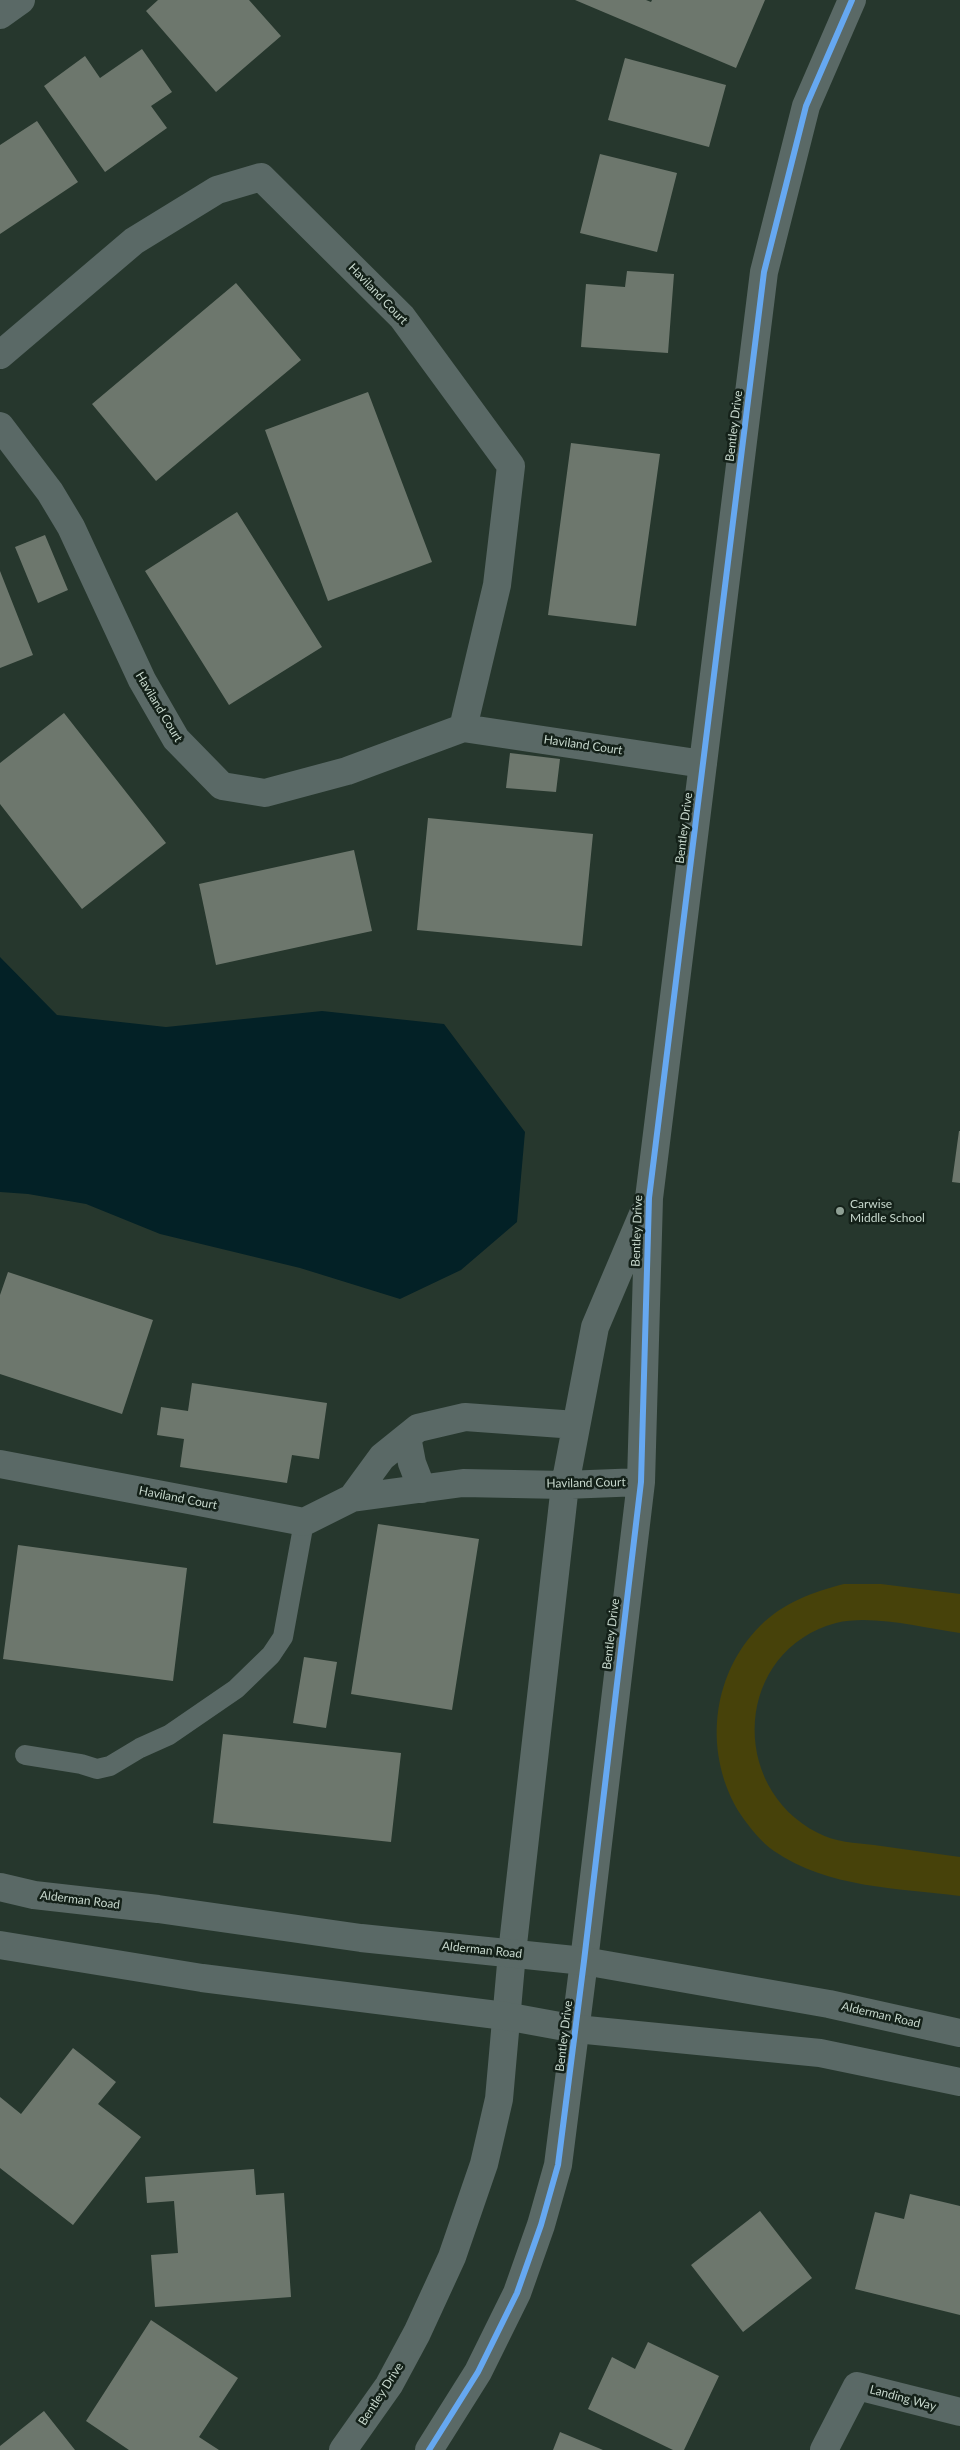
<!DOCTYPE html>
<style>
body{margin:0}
canvas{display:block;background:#26372d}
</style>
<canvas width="960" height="2450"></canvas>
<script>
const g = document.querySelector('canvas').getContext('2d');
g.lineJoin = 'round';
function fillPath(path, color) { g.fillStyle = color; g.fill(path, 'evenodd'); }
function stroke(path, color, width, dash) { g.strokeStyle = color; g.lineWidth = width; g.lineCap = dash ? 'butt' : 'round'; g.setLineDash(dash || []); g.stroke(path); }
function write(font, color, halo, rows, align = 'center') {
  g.font = font + ' Lato,sans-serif'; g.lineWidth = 5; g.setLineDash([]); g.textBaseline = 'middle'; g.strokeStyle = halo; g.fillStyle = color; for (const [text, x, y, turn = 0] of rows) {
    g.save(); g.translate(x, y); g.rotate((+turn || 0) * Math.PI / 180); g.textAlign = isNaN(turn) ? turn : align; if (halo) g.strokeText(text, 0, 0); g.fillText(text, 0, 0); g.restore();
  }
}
fillPath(new Path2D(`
 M 844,1584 L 881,1584 L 960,1594 L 960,1633 C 923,1628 872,1614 836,1623 C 735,1650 727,1787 818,1833 C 835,1842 855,1843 874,1845 C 902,1849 931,1853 960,1857 L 960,1896 C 897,1888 828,1888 774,1851 C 761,1842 750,1828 741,1815 C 703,1756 710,1676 760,1626 C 783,1603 812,1592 844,1584 Z`), '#47420a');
fillPath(new Path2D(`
 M 0,957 L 57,1015 L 166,1027 L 322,1011 L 444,1024 L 525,1132 L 517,1222 L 461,1270 L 400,1299 L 300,1268 L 160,1234 L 86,1204 L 28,1194 L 0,1192 Z`), '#032126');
fillPath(new Path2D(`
 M 158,0 L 249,0 L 281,36 L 216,92 L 146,11 Z
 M 575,0 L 646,0 L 651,2 L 652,0 L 765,0 L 736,68 Z
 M 142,49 L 172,92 L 151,106 L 167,128 L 105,172 L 44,86 L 85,56 L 100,78 Z
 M 625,58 L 726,85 L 709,147 L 608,120 Z
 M 37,121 L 78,182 L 0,234 L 0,145 Z
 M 600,154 L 677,173 L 657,252 L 580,233 Z
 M 627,271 L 674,274 L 668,353 L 581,347 L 586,284 L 625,287 Z
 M 236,283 L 301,360 L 156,481 L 92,404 Z
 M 368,392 L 432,562 L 328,601 L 265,430 Z
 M 571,443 L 660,454 L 636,626 L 548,615 Z
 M 237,512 L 322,647 L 229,705 L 145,571 Z
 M 45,535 L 68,590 L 38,603 L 15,547 Z
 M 0,571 L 33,655 L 0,668 Z
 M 64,713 L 166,843 L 82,909 L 0,804 L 0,763 Z
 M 510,753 L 560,759 L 556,792 L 506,788 Z
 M 428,818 L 593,834 L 582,946 L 417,930 Z
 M 354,850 L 372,931 L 216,965 L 199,884 Z
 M 959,1131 L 960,1131 L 960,1183 L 952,1182 Z
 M 8,1272 L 153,1320 L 122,1414 L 0,1374 L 0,1295 Z
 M 192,1383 L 327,1403 L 319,1459 L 292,1455 L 287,1483 L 180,1467 L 184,1439 L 157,1435 L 161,1407 L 188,1411 Z
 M 378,1524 L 479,1539 L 452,1710 L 351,1694 Z
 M 18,1545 L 187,1568 L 173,1681 L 3,1659 Z
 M 304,1657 L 337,1662 L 326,1728 L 293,1723 Z
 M 223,1734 L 401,1753 L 391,1842 L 213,1823 Z
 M 73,2048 L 116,2082 L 98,2104 L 141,2137 L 73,2225 L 0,2168 L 0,2097 L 21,2114 Z
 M 254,2169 L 256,2195 L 284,2193 L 291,2297 L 155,2307 L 151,2255 L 178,2253 L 174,2201 L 147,2203 L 145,2177 Z
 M 910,2194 L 960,2206 L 960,2315 L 855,2289 L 875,2212 L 904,2219 Z
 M 760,2211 L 812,2278 L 743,2332 L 691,2265 Z
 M 151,2320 L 238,2378 L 199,2437 L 219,2450 L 129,2450 L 86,2421 Z
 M 648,2342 L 719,2376 L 684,2450 L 673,2450 L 588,2409 L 612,2357 L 635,2369 Z
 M 44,2411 L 75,2450 L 0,2450 L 0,2446 Z
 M 560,2432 L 603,2450 L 553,2450 Z`), '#6d776d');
stroke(new Path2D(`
 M 25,1755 L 81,1764 L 97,1769 L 110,1766 L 140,1748 L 169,1735 L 236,1689 L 271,1655 L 283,1637 L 304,1522`), '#5a6966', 20);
stroke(new Path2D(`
 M 0,15 L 21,0
 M 0,355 L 134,241 L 217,190 L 261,177 L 402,317 L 511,466 L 497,585 L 463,728
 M 0,426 L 50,492 L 71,527 L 142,680 L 176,739 L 222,786 L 265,793 L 347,771 L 463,728 L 703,764
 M 576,1425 L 465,1417 L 418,1428 L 382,1457 L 352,1498 L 463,1483 L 565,1485 L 641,1482
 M 407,1437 L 412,1463 L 422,1489
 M 0,1464 L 304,1522 L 352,1498
 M 343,2450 L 389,2385 L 417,2333 L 452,2257 L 484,2164 L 499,2099 L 512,1953 L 565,1485 L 595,1327 L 643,1214
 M 429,2450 L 478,2372 L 517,2293 L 541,2225 L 558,2165 L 584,1961 L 641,1482 L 649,1198 L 764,272 L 806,106 L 852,0
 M 824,2450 L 857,2386 L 960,2412`), '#5a6966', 28);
stroke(new Path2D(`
 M 0,1887 L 34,1895 L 158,1909 L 361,1938 L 584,1961 L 829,2004 L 960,2033
 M 0,1945 L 202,1978 L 505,2016 L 576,2029 L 820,2053 L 960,2082`), '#5a6966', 28);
stroke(new Path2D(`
 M 429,2450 L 478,2372 L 517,2293 L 541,2225 L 558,2165 L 584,1961 L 641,1482 L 649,1198 L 764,272 L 806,106 L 852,0`), '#66a8f1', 6);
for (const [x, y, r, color] of [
 [840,1211,5,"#8fa095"]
]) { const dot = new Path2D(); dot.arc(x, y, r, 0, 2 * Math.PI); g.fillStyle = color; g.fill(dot); stroke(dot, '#142119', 2); }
write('12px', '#c7d8cd', '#142119', [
 ["Haviland Court",378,294,46],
 ["Bentley Drive",734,426,-83],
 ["Haviland Court",159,707,59],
 ["Haviland Court",583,745,8],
 ["Bentley Drive",684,828,-83],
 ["Bentley Drive",637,1231,-88],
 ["Haviland Court",586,1483,-1],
 ["Haviland Court",178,1498,11],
 ["Bentley Drive",611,1634,-83],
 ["Alderman Road",80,1900,7],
 ["Alderman Road",482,1950,6],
 ["Alderman Road",881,2015,13],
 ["Bentley Drive",564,2036,-83],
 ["Bentley Drive",381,2394,-57],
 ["Landing Way",903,2398,15]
]);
write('12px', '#c7d8cd', '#142119', [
 ["Carwise",850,1204],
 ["Middle School",850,1218]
], 'left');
</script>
